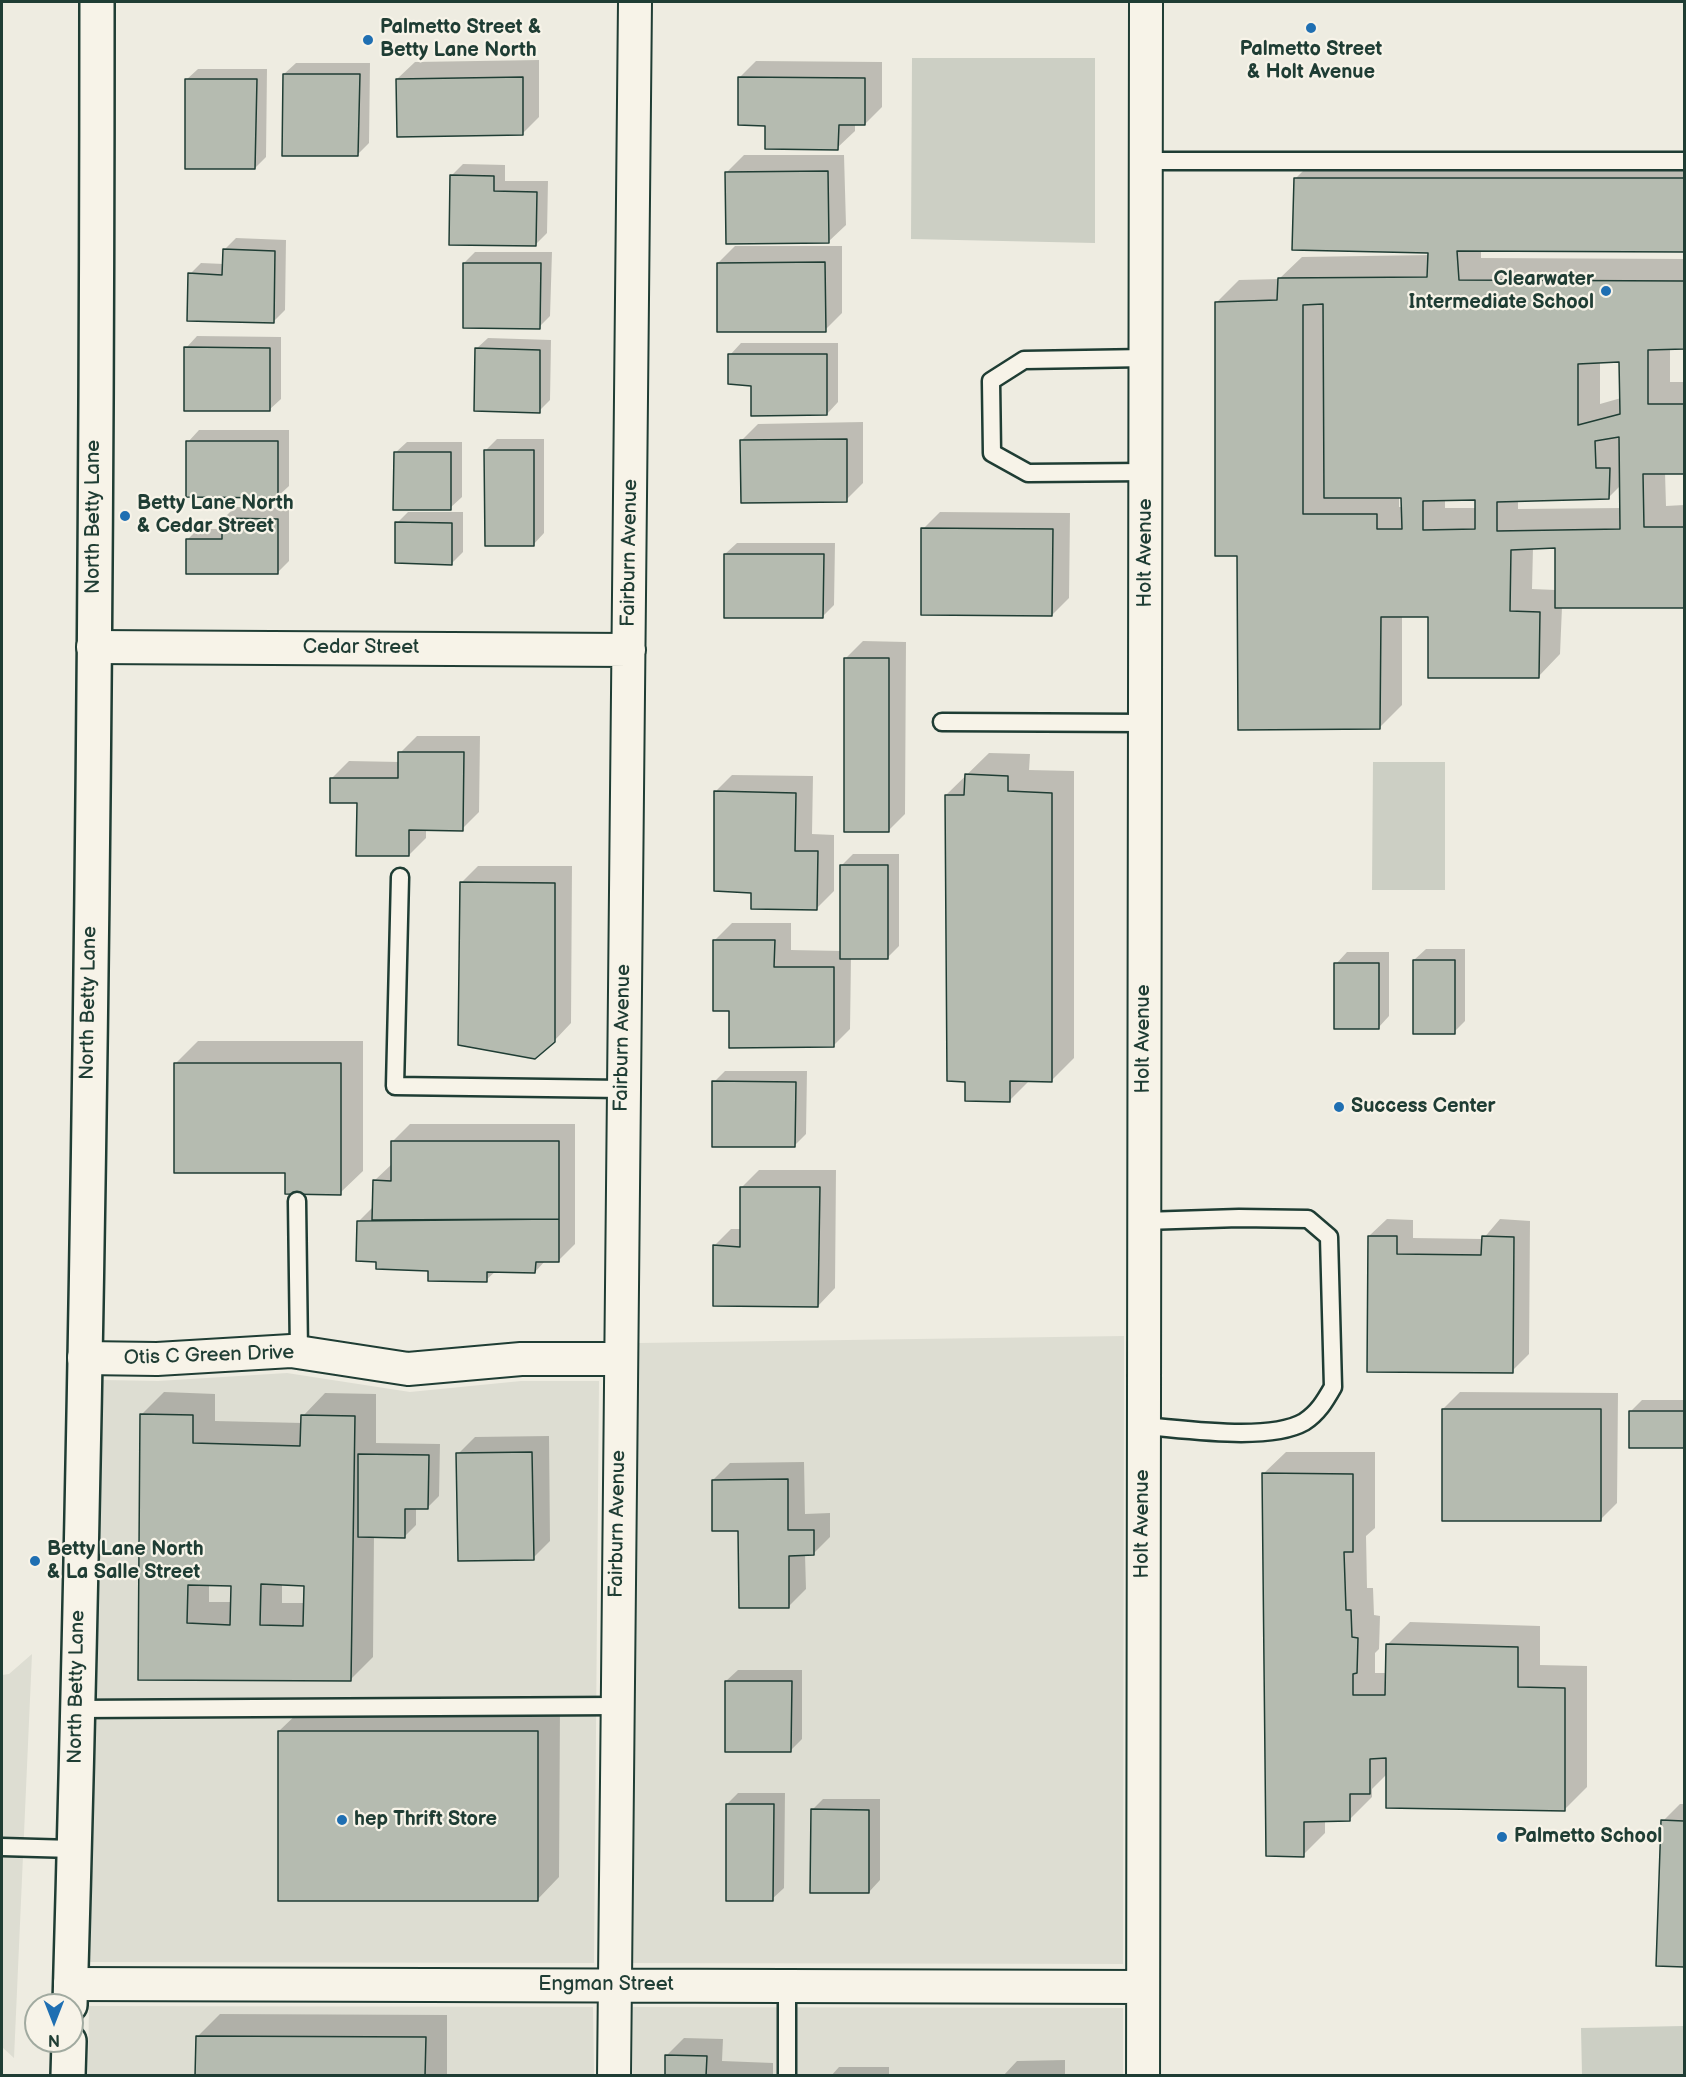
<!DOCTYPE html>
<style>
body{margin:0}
#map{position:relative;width:1686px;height:2077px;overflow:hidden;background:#eeece1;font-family:"Balsamiq Sans",sans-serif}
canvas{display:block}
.frame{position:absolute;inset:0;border:3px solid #1f3d34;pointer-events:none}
.north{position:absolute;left:24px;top:1993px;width:60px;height:60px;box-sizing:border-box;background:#f7f3e8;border:2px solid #a1aaa0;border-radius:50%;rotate:180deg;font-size:16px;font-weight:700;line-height:24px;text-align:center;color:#1f3d34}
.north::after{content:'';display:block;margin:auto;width:21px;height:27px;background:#1f6fb2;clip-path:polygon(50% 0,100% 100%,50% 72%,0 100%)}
</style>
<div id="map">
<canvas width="1686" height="2077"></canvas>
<div class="frame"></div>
<div class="north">N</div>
</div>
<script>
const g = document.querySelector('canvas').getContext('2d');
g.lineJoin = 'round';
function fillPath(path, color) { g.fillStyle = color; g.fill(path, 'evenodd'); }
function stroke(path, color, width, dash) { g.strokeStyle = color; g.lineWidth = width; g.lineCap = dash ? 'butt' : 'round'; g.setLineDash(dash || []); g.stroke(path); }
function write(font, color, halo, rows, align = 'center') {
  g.font = font + ' "Balsamiq Sans",sans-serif'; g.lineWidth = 4.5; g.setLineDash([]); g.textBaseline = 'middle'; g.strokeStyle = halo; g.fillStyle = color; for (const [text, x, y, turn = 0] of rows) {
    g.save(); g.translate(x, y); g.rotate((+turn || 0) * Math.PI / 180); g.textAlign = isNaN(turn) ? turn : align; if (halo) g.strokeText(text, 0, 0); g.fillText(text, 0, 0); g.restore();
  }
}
fillPath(new Path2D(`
 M 1124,1336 L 1123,1964 L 633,1963 L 639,1343 Z
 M 287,1373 L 410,1392 L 521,1381 L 599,1381 L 594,1963 L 90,1962 L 103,1380 L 158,1381 Z
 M 32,1654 L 14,2058 L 2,2047 L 2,1675 L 9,1674 Z
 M 89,2006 L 593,2007 L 594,2075 L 88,2076 Z
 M 633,2007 L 1123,2008 L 1123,2075 L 633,2075 Z`), '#ddddd2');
fillPath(new Path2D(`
 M 912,58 L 1095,58 L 1095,243 L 911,239 Z
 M 1373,762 L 1445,762 L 1445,890 L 1372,890 Z
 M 1684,2026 L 1684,2075 L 1582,2075 L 1581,2028 Z`), '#cccfc4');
fillPath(new Path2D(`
 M 539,60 L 539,117 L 522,134 L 397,79 L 415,62 Z
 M 756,61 L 882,62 L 882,107 L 865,124 L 855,124 L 855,131 L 837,148 L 767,124 L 739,78 Z
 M 296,63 L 370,63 L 369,143 L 358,154 L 284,74 Z
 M 198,69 L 267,69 L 266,157 L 255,168 L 186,80 Z
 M 744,155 L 844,155 L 846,225 L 828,242 L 726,173 Z
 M 1318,156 L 1684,156 L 1684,250 L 1481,250 L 1481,258 L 1684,259 L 1684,348 L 1670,348 L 1670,382 L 1684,382 L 1684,472 L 1665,472 L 1666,506 L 1684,505 L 1684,606 L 1562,607 L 1560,654 L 1538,677 L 1429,615 L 1402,615 L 1402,705 L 1379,728 L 1238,554 L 1216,303 L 1239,280 L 1279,279 L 1302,257 L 1429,255 L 1429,252 L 1296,178 ZM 1621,360 L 1621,398 L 1600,404 L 1600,361 ZM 1621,485 L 1621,508 L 1518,509 L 1518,500 L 1608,498 ZM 1399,497 L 1402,497 L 1403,507 L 1399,507 ZM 1445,499 L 1476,499 L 1476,508 L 1445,508 ZM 1557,547 L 1556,590 L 1532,589 L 1533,548 Z
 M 463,164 L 505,165 L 505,181 L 548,181 L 547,233 L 536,244 L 451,176 Z
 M 236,238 L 286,240 L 285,310 L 273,322 L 190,274 L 201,263 L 224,264 L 225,249 Z
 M 735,246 L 842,246 L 842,313 L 825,330 L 718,263 Z
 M 475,252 L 552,252 L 550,316 L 539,327 L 464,263 Z
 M 197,336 L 281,337 L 281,399 L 269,410 L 186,348 Z
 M 488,338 L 551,340 L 550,400 L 539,411 L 476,349 Z
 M 741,343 L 838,343 L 838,402 L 827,414 L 752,384 L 730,355 Z
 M 863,422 L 863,483 L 846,500 L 741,441 L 758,424 Z
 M 199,430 L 289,430 L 289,486 L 277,497 L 188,442 Z
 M 497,439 L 544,439 L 544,533 L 533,545 L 486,450 Z
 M 407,442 L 462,442 L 462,497 L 450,508 L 395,453 Z
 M 235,507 L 289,508 L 289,561 L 277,573 L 187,540 L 198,529 L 223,529 L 223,519 Z
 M 408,512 L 463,512 L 463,552 L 452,563 L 397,523 Z
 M 940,512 L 1070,513 L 1069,598 L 1052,615 L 923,529 Z
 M 737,543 L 835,543 L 834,605 L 823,616 L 725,554 Z
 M 863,641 L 906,642 L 905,814 L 888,831 L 846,658 Z
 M 417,736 L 480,736 L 479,812 L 462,829 L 426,829 L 426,838 L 409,855 L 332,778 L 349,761 L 400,762 L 400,753 Z
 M 989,753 L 1030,754 L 1029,770 L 1074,771 L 1074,1058 L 1051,1081 L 1030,1080 L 1009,1101 L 946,795 Z
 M 732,775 L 813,776 L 812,834 L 834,835 L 834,891 L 817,908 L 752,892 L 715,792 Z
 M 853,854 L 899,854 L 899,946 L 887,958 L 851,957 L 850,1029 L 833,1046 L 731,1010 L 715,940 L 732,923 L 791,923 L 791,950 L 842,951 L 842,865 Z
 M 478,866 L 572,866 L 571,1023 L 554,1041 L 461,883 Z
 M 1426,949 L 1465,949 L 1465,1021 L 1454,1032 L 1414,960 Z
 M 1347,952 L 1389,952 L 1389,1016 L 1378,1028 L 1336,964 Z
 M 198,1041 L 363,1041 L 363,1171 L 340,1193 L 287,1172 L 175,1064 Z
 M 725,1071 L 807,1071 L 806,1134 L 795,1145 L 714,1082 Z
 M 410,1124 L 575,1124 L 575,1244 L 558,1261 L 545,1261 L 535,1272 L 496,1271 L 486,1280 L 377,1260 L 358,1222 L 374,1206 L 374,1181 L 392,1164 L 393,1141 Z
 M 759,1170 L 836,1170 L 835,1288 L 818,1306 L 714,1246 L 731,1229 L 741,1229 L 742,1187 Z
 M 1387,1219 L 1413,1220 L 1413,1238 L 1483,1239 L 1500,1219 L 1530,1221 L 1529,1354 L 1512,1371 L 1369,1236 Z
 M 164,1392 L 215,1394 L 215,1421 L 303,1423 L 303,1416 L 325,1393 L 376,1394 L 376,1443 L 440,1444 L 439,1496 L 428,1507 L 416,1507 L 416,1525 L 405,1536 L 374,1535 L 373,1657 L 350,1680 L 140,1678 L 142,1414 ZM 209,1584 L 232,1585 L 232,1602 L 209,1602 ZM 282,1584 L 305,1584 L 305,1603 L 282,1603 Z
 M 1460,1392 L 1618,1393 L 1617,1503 L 1600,1520 L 1443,1409 Z
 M 1642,1400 L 1684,1400 L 1684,1447 L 1630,1447 L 1630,1412 Z
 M 549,1436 L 550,1541 L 533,1558 L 458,1454 L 475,1437 Z
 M 1286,1452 L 1375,1452 L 1375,1528 L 1366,1536 L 1367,1588 L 1373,1588 L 1374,1615 L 1380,1616 L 1379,1649 L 1375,1653 L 1375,1673 L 1387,1673 L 1387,1645 L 1410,1622 L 1540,1626 L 1540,1665 L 1587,1666 L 1587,1787 L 1564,1810 L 1388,1773 L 1372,1789 L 1372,1797 L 1349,1820 L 1325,1820 L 1325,1833 L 1303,1855 L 1263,1474 Z
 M 804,1462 L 805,1514 L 830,1513 L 830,1537 L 813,1554 L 805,1554 L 806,1589 L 789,1606 L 739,1529 L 713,1480 L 730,1463 Z
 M 738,1670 L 802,1670 L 802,1739 L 790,1751 L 726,1681 Z
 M 302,1709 L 560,1709 L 559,1877 L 537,1900 L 279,1731 Z
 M 738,1793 L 785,1793 L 784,1888 L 772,1899 L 727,1804 Z
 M 823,1799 L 880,1799 L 880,1880 L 869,1892 L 812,1810 Z
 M 1680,1804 L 1684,1804 L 1684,1966 L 1657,1965 L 1663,1821 Z
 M 220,2014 L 447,2015 L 447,2076 L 197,2076 L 197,2037 Z
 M 684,2038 L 723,2039 L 722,2061 L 773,2063 L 773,2076 L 666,2076 L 667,2055 Z
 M 1065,2060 L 1065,2076 L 1003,2076 L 1017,2061 Z
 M 839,2067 L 889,2067 L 889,2076 L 831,2076 Z`), '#0003');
const building = new Path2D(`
 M 283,74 L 360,74 L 358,156 L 282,156 Z
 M 523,77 L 523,135 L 397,137 L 396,79 Z
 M 738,77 L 865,78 L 865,125 L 839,125 L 838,150 L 765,149 L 765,126 L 738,125 Z
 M 185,79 L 257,79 L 255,169 L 185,169 Z
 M 828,171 L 829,243 L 726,244 L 725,172 Z
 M 450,175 L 494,176 L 494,191 L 537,192 L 536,246 L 449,245 Z
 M 1294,178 L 1684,178 L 1684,252 L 1457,251 L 1459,280 L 1684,281 L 1684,349 L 1648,350 L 1648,404 L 1684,404 L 1684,474 L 1643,474 L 1644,527 L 1684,527 L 1684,608 L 1555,608 L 1555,548 L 1511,550 L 1510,611 L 1540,612 L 1539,678 L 1428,678 L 1428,617 L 1381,617 L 1380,729 L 1238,730 L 1237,556 L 1215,556 L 1215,302 L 1277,300 L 1278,278 L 1427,277 L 1428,253 L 1292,250 ZM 1323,304 L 1324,498 L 1401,498 L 1402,529 L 1377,529 L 1377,514 L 1303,514 L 1303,305 ZM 1619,362 L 1620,414 L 1578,425 L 1578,364 ZM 1619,437 L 1620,529 L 1497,531 L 1497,502 L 1609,499 L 1610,468 L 1596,468 L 1595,441 ZM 1475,500 L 1475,529 L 1423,530 L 1423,501 Z
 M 223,249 L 275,251 L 274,323 L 187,321 L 188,273 L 222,275 Z
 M 825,262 L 826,332 L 717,332 L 717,263 Z
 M 463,263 L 541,263 L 540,329 L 463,328 Z
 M 184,347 L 270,348 L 270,411 L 184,411 Z
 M 475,348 L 540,350 L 540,413 L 474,411 Z
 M 728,354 L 827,354 L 827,415 L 751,416 L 751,386 L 728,384 Z
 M 847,439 L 847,502 L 741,503 L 740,440 Z
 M 186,441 L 278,441 L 278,498 L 186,497 Z
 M 484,450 L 534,450 L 534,546 L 485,546 Z
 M 394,452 L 451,452 L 451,510 L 393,510 Z
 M 222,518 L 278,519 L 278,574 L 186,574 L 186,539 L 222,539 Z
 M 395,522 L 452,523 L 452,565 L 395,563 Z
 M 921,528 L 1053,529 L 1052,616 L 921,615 Z
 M 724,554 L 824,554 L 823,618 L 724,618 Z
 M 844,658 L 889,658 L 889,832 L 844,832 Z
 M 398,752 L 464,752 L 463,831 L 409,830 L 409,856 L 356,856 L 357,803 L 330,803 L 330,778 L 398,778 Z
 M 965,774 L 1008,776 L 1008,791 L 1052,793 L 1052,1082 L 1010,1081 L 1010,1102 L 965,1101 L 965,1082 L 947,1081 L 945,795 L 964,795 Z
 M 714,791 L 796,793 L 795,851 L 818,851 L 817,910 L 751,909 L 751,893 L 714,891 Z
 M 840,865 L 888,865 L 888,959 L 840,959 Z
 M 460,882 L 555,883 L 555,1042 L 535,1059 L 458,1045 Z
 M 713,940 L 775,940 L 774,967 L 834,967 L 834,1047 L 729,1048 L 729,1011 L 713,1011 Z
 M 1413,960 L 1455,960 L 1455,1034 L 1413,1034 Z
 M 1334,963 L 1379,963 L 1379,1029 L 1334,1029 Z
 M 174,1063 L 341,1063 L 341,1195 L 285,1194 L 285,1173 L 174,1173 Z
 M 712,1081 L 796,1082 L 795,1147 L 712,1147 Z
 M 391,1141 L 559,1141 L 559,1219 L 372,1220 L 373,1180 L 391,1181 Z
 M 740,1187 L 820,1187 L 818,1307 L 713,1306 L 713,1245 L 740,1247 Z
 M 559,1219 L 559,1262 L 536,1262 L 535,1273 L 487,1272 L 487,1282 L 428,1281 L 428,1271 L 376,1269 L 376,1262 L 356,1261 L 357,1221 Z
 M 1368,1236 L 1397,1236 L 1397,1254 L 1481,1255 L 1482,1236 L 1514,1237 L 1513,1373 L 1367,1372 Z
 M 1442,1409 L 1601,1409 L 1601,1521 L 1442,1521 Z
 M 1629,1411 L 1684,1411 L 1684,1448 L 1629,1448 Z
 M 140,1414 L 193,1415 L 193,1443 L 300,1446 L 301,1415 L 355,1416 L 351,1681 L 138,1680 ZM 261,1584 L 304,1586 L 303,1626 L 260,1625 ZM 188,1585 L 231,1586 L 230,1625 L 187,1623 Z
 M 532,1452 L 534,1560 L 458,1561 L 456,1453 Z
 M 358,1454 L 429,1455 L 428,1509 L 405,1509 L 405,1538 L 358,1537 Z
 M 1262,1473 L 1353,1474 L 1353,1552 L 1344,1552 L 1346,1610 L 1351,1610 L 1352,1637 L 1358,1638 L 1357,1673 L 1353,1674 L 1353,1695 L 1385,1695 L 1386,1644 L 1518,1647 L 1518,1687 L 1565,1688 L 1565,1811 L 1386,1808 L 1386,1758 L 1370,1759 L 1370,1794 L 1350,1794 L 1350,1821 L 1304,1822 L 1304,1857 L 1266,1856 Z
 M 788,1479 L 788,1530 L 814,1530 L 814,1555 L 789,1556 L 789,1608 L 739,1608 L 738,1531 L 712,1531 L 712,1480 Z
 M 725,1681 L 792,1681 L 791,1752 L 725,1752 Z
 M 278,1731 L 538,1731 L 538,1901 L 278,1901 Z
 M 726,1804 L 774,1804 L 773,1901 L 726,1901 Z
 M 811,1809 L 869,1810 L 869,1893 L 810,1893 Z
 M 1661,1820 L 1684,1821 L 1684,1967 L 1656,1966 Z
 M 196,2036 L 426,2037 L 425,2076 L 195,2076 Z
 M 665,2055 L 707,2056 L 706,2076 L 665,2076 Z`);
fillPath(building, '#b5bbb0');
stroke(building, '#1f3d34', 1.5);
const service = new Path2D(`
 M 1146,161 L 1684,161
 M 1146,358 L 1024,360 L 991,381 L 992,453 L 1028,473 L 1146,472
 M 942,722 L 1145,723
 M 400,877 L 395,1086 L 623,1089
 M 297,1201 L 299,1352
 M 1144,1426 C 1184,1429 1269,1442 1304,1422 C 1318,1413 1325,1401 1333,1387 L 1329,1237 L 1308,1219 L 1239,1218 L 1144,1221
 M 76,1709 L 616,1706
 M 2,1847 L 73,1849
 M 787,2076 L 787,1985`);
const minor = new Path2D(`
 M 93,647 L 629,650
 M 84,1358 L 157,1359 L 291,1351 L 408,1369 L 521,1359 L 619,1359
 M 70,1984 L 1142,1987
 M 614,2076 L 635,2
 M 1143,2076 L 1146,2`);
const tertiary = new Path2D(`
 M 70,2005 C 89,1338 97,669 97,2
 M 68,2076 L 69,2041`);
stroke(service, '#1f3d34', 21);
stroke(minor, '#1f3d34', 36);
stroke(tertiary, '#1f3d34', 38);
stroke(service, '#f7f3e8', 16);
stroke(minor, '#f7f3e8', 32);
stroke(tertiary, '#f7f3e8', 33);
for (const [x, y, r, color] of [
 [1311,28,6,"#1f6fb2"],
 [368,40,6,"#1f6fb2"],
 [1606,291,6,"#1f6fb2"],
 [125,516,6,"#1f6fb2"],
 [1339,1107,6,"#1f6fb2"],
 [35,1561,6,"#1f6fb2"],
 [342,1820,6,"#1f6fb2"],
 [1502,1837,6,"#1f6fb2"]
]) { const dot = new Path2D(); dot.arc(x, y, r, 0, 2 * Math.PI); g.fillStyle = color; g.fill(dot); stroke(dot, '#f7f3e8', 2); }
write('bold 20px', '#1f3d34', '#f7f3e8', [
 ["Palmetto Street &",380,28],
 ["Betty Lane North",380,51],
 ["Palmetto Street",1311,50,"center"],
 ["& Holt Avenue",1311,73,"center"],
 ["Clearwater",1594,280,"right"],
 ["Intermediate School",1594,303,"right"],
 ["Betty Lane North",137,504],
 ["& Cedar Street",137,527],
 ["Success Center",1351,1107],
 ["Betty Lane North",47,1550],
 ["& La Salle Street",47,1573],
 ["hep Thrift Store",354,1820],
 ["Palmetto School",1514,1837]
], 'left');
write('20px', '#1f3d34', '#f7f3e8', [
 ["North Betty Lane",94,517,-90],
 ["Fairburn Avenue",630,553,-89],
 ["Holt Avenue",1146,553,-90],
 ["Cedar Street",361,648],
 ["North Betty Lane",89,1003,-89],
 ["Fairburn Avenue",623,1038,-89],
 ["Holt Avenue",1144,1039,-90],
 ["Otis C Green Drive",209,1356,-2],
 ["Fairburn Avenue",618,1524,-89],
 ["Holt Avenue",1143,1524,-90],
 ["North Betty Lane",77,1687,-89],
 ["Engman Street",606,1985]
]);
</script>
